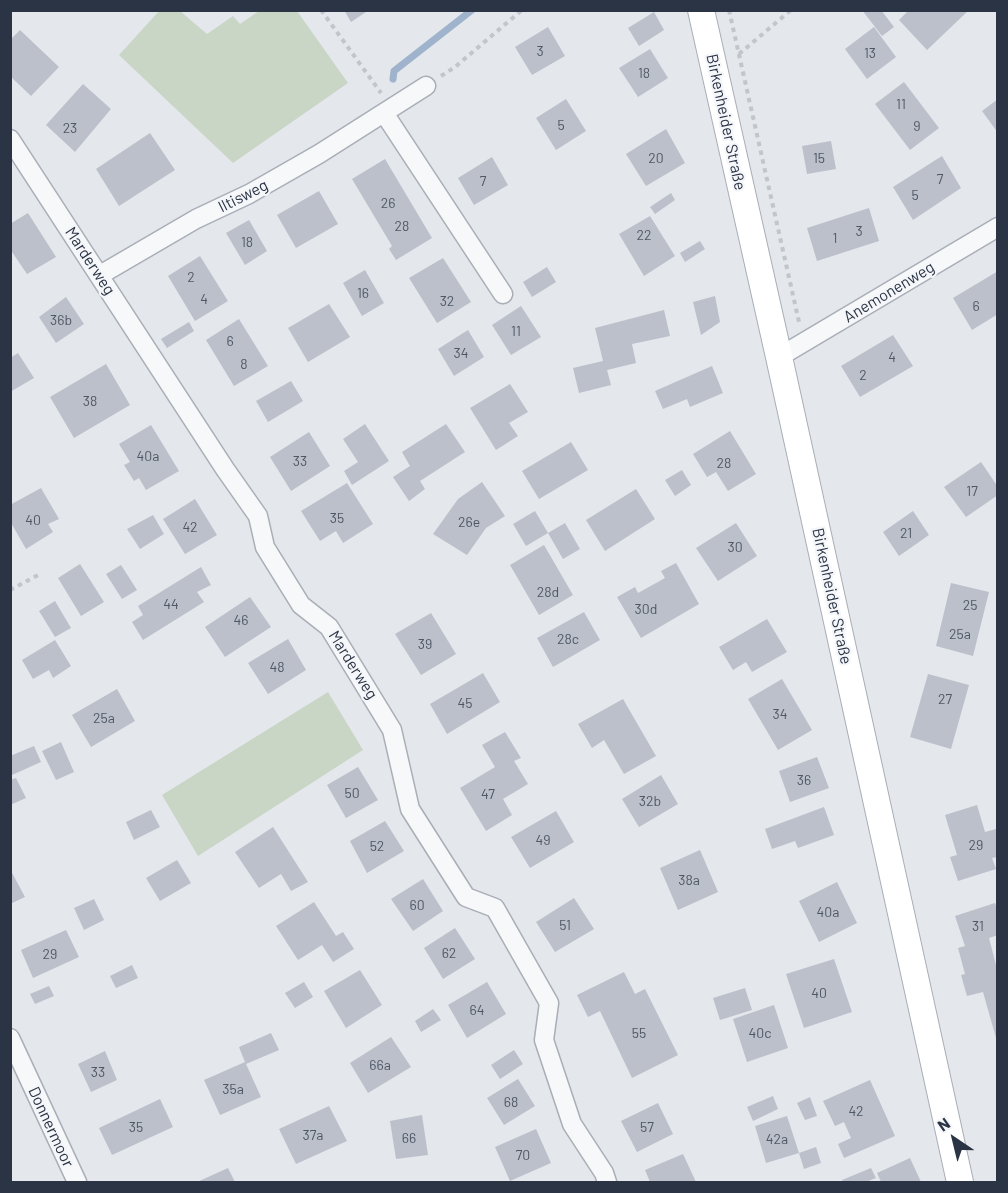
<!DOCTYPE html>
<meta charset="utf-8">
<style>
body{margin:0}
#map{position:relative;width:1008px;height:1193px;overflow:hidden;background:#e4e7ec;font-family:Barlow,sans-serif}
canvas{display:block}
.frame{position:absolute;inset:0;border:12px solid #2b3445;pointer-events:none}
.north{position:absolute;left:924px;top:1109px;width:60px;height:60px;-webkit-text-stroke:4px #f4f6f9;paint-order:stroke;rotate:325deg;font-size:16px;font-weight:700;line-height:24px;text-align:center;color:#2b3445}
.north::after{content:'';display:block;margin:auto;width:21px;height:27px;background:#2b3445;clip-path:polygon(50% 0,100% 100%,50% 72%,0 100%)}
</style>
<div id="map">
<canvas width="1008" height="1193"></canvas>
<div class="frame"></div>
<div class="north">N</div>
</div>
<script>
const g = document.querySelector('canvas').getContext('2d');
g.lineJoin = 'round';
function fillPath(path, color) { g.fillStyle = color; g.fill(path, 'evenodd'); }
function stroke(path, color, width, dash) { g.strokeStyle = color; g.lineWidth = width; g.lineCap = dash ? 'butt' : 'round'; g.setLineDash(dash || []); g.stroke(path); }
function write(font, color, halo, rows, align = 'center') {
  g.font = font + ' Barlow,sans-serif'; g.lineWidth = 4.5; g.setLineDash([]); g.textBaseline = 'middle'; g.strokeStyle = halo; g.fillStyle = color; for (const [text, x, y, turn = 0] of rows) {
    g.save(); g.translate(x, y); g.rotate((+turn || 0) * Math.PI / 180); g.textAlign = isNaN(turn) ? turn : align; if (halo) g.strokeText(text, 0, 0); g.fillText(text, 0, 0); g.restore();
  }
}
fillPath(new Path2D(`
 M 160,10 L 180,11 L 207,34 L 233,16 L 240,24 L 259,11 L 297,11 L 348,83 L 233,163 L 119,55 Z
 M 328,692 L 363,750 L 198,856 L 162,795 Z`), '#c9d6c5');
stroke(new Path2D(`
 M 393,79 L 394,71 L 472,10`), '#9fb4cc', 7);
fillPath(new Path2D(`
 M 344,10 L 369,10 L 351,22 Z
 M 862,10 L 881,10 L 894,27 L 882,36 Z
 M 909,10 L 969,10 L 927,50 L 899,20 Z
 M 654,12 L 664,30 L 639,46 L 628,28 Z
 M 548,27 L 565,56 L 532,75 L 515,47 Z
 M 874,27 L 896,57 L 867,79 L 845,49 Z
 M 20,30 L 59,67 L 31,96 L 10,76 L 10,40 Z
 M 650,49 L 668,78 L 638,97 L 619,68 Z
 M 904,82 L 939,128 L 910,150 L 875,104 Z
 M 83,84 L 111,109 L 75,152 L 46,125 Z
 M 566,99 L 586,131 L 556,150 L 536,118 Z
 M 998,99 L 998,133 L 982,111 Z
 M 666,129 L 685,163 L 646,186 L 626,154 Z
 M 150,133 L 175,170 L 119,206 L 96,169 Z
 M 831,141 L 836,169 L 807,174 L 802,146 Z
 M 942,156 L 961,188 L 913,220 L 893,187 Z
 M 492,157 L 508,185 L 474,205 L 458,178 Z
 M 385,159 L 432,238 L 396,260 L 389,249 L 392,246 L 352,179 Z
 M 319,191 L 338,224 L 296,248 L 277,215 Z
 M 671,193 L 675,200 L 655,214 L 650,207 Z
 M 869,208 L 879,241 L 817,261 L 807,228 Z
 M 28,213 L 56,257 L 27,274 L 10,249 L 10,224 Z
 M 650,216 L 675,256 L 644,276 L 619,234 Z
 M 249,220 L 267,251 L 245,265 L 226,233 Z
 M 700,241 L 705,249 L 685,262 L 680,253 Z
 M 200,256 L 228,301 L 195,321 L 168,276 Z
 M 443,258 L 471,302 L 437,323 L 409,278 Z
 M 547,267 L 556,282 L 532,297 L 523,282 Z
 M 365,270 L 384,303 L 362,316 L 343,283 Z
 M 998,271 L 998,314 L 972,330 L 953,298 Z
 M 715,296 L 720,322 L 701,335 L 693,302 Z
 M 66,297 L 84,324 L 56,343 L 39,317 Z
 M 329,304 L 350,337 L 308,362 L 288,328 Z
 M 521,306 L 541,337 L 511,355 L 492,325 Z
 M 664,310 L 670,336 L 632,344 L 636,363 L 607,370 L 611,385 L 579,393 L 573,368 L 603,361 L 595,328 Z
 M 239,319 L 268,366 L 234,386 L 206,340 Z
 M 189,322 L 194,331 L 167,348 L 161,339 Z
 M 468,330 L 484,357 L 454,376 L 438,349 Z
 M 893,335 L 913,366 L 860,397 L 841,366 Z
 M 18,353 L 34,378 L 10,392 L 10,358 Z
 M 106,364 L 130,405 L 74,438 L 50,397 Z
 M 712,366 L 723,393 L 690,407 L 687,399 L 663,409 L 655,391 Z
 M 291,381 L 303,401 L 268,422 L 256,401 Z
 M 510,384 L 528,412 L 509,423 L 518,436 L 496,450 L 470,408 Z
 M 365,424 L 389,461 L 352,485 L 344,471 L 358,462 L 343,439 Z
 M 446,424 L 465,452 L 420,481 L 425,489 L 409,501 L 393,477 L 410,466 L 402,452 Z
 M 151,425 L 179,471 L 146,490 L 139,478 L 134,481 L 124,465 L 130,462 L 119,444 Z
 M 730,431 L 756,474 L 728,491 L 716,472 L 707,477 L 693,454 Z
 M 309,432 L 330,466 L 291,491 L 270,457 Z
 M 571,442 L 588,470 L 539,499 L 522,471 Z
 M 981,462 L 998,487 L 998,495 L 966,517 L 944,487 Z
 M 682,470 L 691,485 L 675,496 L 665,480 Z
 M 482,482 L 505,516 L 486,528 L 467,555 L 433,534 L 458,499 Z
 M 347,483 L 373,524 L 343,543 L 336,531 L 320,541 L 301,511 Z
 M 41,488 L 59,519 L 48,524 L 53,532 L 26,549 L 10,521 L 10,505 Z
 M 636,489 L 655,519 L 605,551 L 586,520 Z
 M 195,499 L 217,535 L 185,554 L 163,519 Z
 M 535,511 L 548,533 L 526,546 L 513,524 Z
 M 913,511 L 929,535 L 899,556 L 883,532 Z
 M 153,515 L 164,534 L 140,549 L 127,529 Z
 M 565,523 L 580,549 L 563,559 L 548,533 Z
 M 736,523 L 757,556 L 718,581 L 696,548 Z
 M 544,545 L 573,595 L 539,615 L 510,565 Z
 M 676,563 L 699,604 L 641,638 L 617,597 L 635,587 L 638,593 L 665,578 L 661,571 Z
 M 80,564 L 104,602 L 81,616 L 58,578 Z
 M 121,565 L 137,590 L 122,599 L 106,574 Z
 M 201,567 L 211,585 L 197,592 L 204,602 L 143,640 L 132,622 L 143,615 L 138,606 Z
 M 951,583 L 989,592 L 973,656 L 936,646 Z
 M 250,597 L 271,627 L 225,657 L 205,627 Z
 M 55,601 L 71,628 L 55,637 L 39,611 Z
 M 584,612 L 600,640 L 553,667 L 537,638 Z
 M 431,613 L 456,654 L 421,675 L 395,634 Z
 M 767,619 L 787,652 L 752,672 L 746,662 L 733,670 L 719,647 Z
 M 288,639 L 306,670 L 268,694 L 248,663 Z
 M 55,640 L 71,666 L 53,678 L 49,670 L 33,679 L 22,660 Z
 M 483,673 L 500,702 L 447,734 L 430,704 Z
 M 928,674 L 969,685 L 951,749 L 910,737 Z
 M 782,679 L 812,730 L 778,750 L 748,699 Z
 M 117,689 L 135,721 L 91,747 L 72,715 Z
 M 623,699 L 656,756 L 624,774 L 604,740 L 592,748 L 578,724 Z
 M 505,732 L 521,758 L 514,761 L 528,784 L 503,799 L 512,815 L 486,831 L 460,788 L 495,767 L 482,745 Z
 M 61,742 L 74,772 L 56,780 L 42,751 Z
 M 34,746 L 41,762 L 12,775 L 10,756 Z
 M 817,757 L 829,788 L 790,802 L 779,771 Z
 M 358,767 L 378,800 L 346,818 L 327,785 Z
 M 661,775 L 678,804 L 639,827 L 622,799 Z
 M 16,778 L 26,798 L 10,805 L 10,780 Z
 M 977,805 L 985,832 L 996,829 L 998,835 L 998,857 L 992,858 L 996,869 L 958,881 L 950,857 L 957,855 L 945,815 Z
 M 824,807 L 834,835 L 798,848 L 795,841 L 772,849 L 765,829 Z
 M 151,810 L 160,827 L 134,840 L 126,822 Z
 M 556,811 L 574,842 L 530,868 L 511,837 Z
 M 385,821 L 404,851 L 367,873 L 350,841 Z
 M 273,827 L 308,882 L 291,891 L 281,874 L 259,888 L 235,852 Z
 M 700,850 L 718,892 L 678,910 L 660,868 Z
 M 177,860 L 191,883 L 160,901 L 146,878 Z
 M 10,869 L 25,897 L 10,904 Z
 M 423,879 L 443,911 L 413,931 L 391,899 Z
 M 837,882 L 857,923 L 819,942 L 799,901 Z
 M 574,898 L 594,929 L 555,952 L 536,922 Z
 M 94,899 L 104,920 L 84,930 L 74,908 Z
 M 314,902 L 336,936 L 343,932 L 354,949 L 333,962 L 322,945 L 298,960 L 276,926 Z
 M 995,903 L 998,912 L 998,935 L 989,938 L 996,965 L 998,965 L 998,1037 L 996,1038 L 983,992 L 967,996 L 961,975 L 965,974 L 958,948 L 965,946 L 955,916 Z
 M 455,928 L 475,959 L 443,979 L 424,948 Z
 M 66,930 L 79,957 L 33,978 L 21,950 Z
 M 834,959 L 852,1012 L 804,1028 L 786,974 Z
 M 132,965 L 138,978 L 116,988 L 110,976 Z
 M 360,970 L 382,1005 L 346,1028 L 324,991 Z
 M 624,972 L 635,994 L 645,989 L 678,1055 L 632,1078 L 600,1011 L 588,1017 L 577,995 Z
 M 304,982 L 313,997 L 295,1008 L 285,993 Z
 M 487,982 L 506,1014 L 467,1038 L 448,1005 Z
 M 49,986 L 54,996 L 35,1004 L 30,994 Z
 M 745,988 L 752,1010 L 720,1020 L 713,998 Z
 M 774,1005 L 788,1048 L 747,1062 L 733,1019 Z
 M 433,1009 L 441,1020 L 421,1032 L 415,1021 Z
 M 271,1033 L 279,1050 L 246,1064 L 261,1097 L 220,1115 L 204,1080 L 245,1062 L 239,1047 Z
 M 391,1037 L 411,1067 L 368,1093 L 350,1063 Z
 M 514,1050 L 523,1064 L 500,1079 L 491,1065 Z
 M 105,1051 L 117,1080 L 91,1092 L 78,1064 Z
 M 518,1079 L 535,1106 L 504,1125 L 487,1098 Z
 M 870,1080 L 895,1136 L 844,1158 L 838,1144 L 851,1138 L 844,1122 L 835,1126 L 823,1101 Z
 M 773,1096 L 778,1109 L 753,1121 L 747,1107 Z
 M 810,1097 L 817,1116 L 805,1120 L 797,1103 Z
 M 160,1099 L 173,1127 L 112,1155 L 99,1128 Z
 M 658,1103 L 673,1134 L 637,1152 L 621,1121 Z
 M 329,1106 L 347,1141 L 296,1164 L 279,1129 Z
 M 422,1115 L 428,1155 L 396,1159 L 390,1121 Z
 M 787,1116 L 799,1153 L 766,1163 L 755,1126 Z
 M 536,1129 L 551,1163 L 510,1181 L 495,1147 Z
 M 816,1147 L 821,1163 L 804,1169 L 799,1153 Z
 M 683,1154 L 696,1182 L 650,1182 L 645,1170 Z
 M 910,1158 L 921,1182 L 881,1182 L 877,1173 Z
 M 228,1168 L 235,1182 L 197,1182 Z
 M 871,1168 L 876,1178 L 866,1182 L 843,1182 L 842,1180 Z`), '#bbc0ca');
const street = new Path2D(`
 M 384,113 L 503,294
 M 10,139 L 225,469 L 258,516 L 265,547 L 301,605 L 329,627 L 392,730 L 410,809 L 466,897 L 495,908 L 549,1003 L 544,1040 L 572,1124 L 604,1173 L 607,1182
 M 100,275 L 196,219 L 249,194 L 319,154 L 426,86
 M 779,357 L 998,227
 M 10,1038 L 77,1182`);
const secondary = new Path2D(`
 M 701,10 L 779,357 L 960,1182`);
stroke(street, '#a9aeb7', 21);
stroke(secondary, '#a9aeb7', 28);
stroke(new Path2D(`
 M 321,10 L 381,93
 M 729,10 L 799,322
 M 739,54 L 791,10
 M 441,76 L 455,67 L 522,10
 M 10,590 L 40,574`), '#c2c5cb', 4, [4.5, 4.5]);
stroke(street, '#f7f8fa', 18);
stroke(secondary, '#fff', 26);
write('14px', '#4f5766', null, [
 ["3",540,51],
 ["13",870,53],
 ["18",644,73],
 ["11",901,104],
 ["5",561,125],
 ["9",917,126],
 ["23",70,128],
 ["20",656,158],
 ["15",819,158],
 ["7",940,179],
 ["7",483,181],
 ["5",915,195],
 ["26",388,203],
 ["28",402,226],
 ["3",859,231],
 ["22",644,235],
 ["1",835,238],
 ["18",247,242],
 ["2",191,277],
 ["16",363,293],
 ["4",204,299],
 ["32",447,301],
 ["6",976,306],
 ["36b",61,320],
 ["11",516,331],
 ["6",230,341],
 ["34",461,353],
 ["4",892,357],
 ["8",244,364],
 ["2",863,375],
 ["38",90,401],
 ["40a",148,456],
 ["33",300,461],
 ["28",724,463],
 ["17",972,491],
 ["35",337,518],
 ["40",33,520],
 ["26e",469,522],
 ["42",190,527],
 ["21",906,533],
 ["30",735,547],
 ["28d",548,592],
 ["44",171,604],
 ["25",970,605],
 ["30d",646,609],
 ["46",241,620],
 ["25a",960,634],
 ["28c",568,639],
 ["39",425,644],
 ["48",277,667],
 ["27",945,699],
 ["45",465,703],
 ["34",780,714],
 ["25a",104,718],
 ["36",804,780],
 ["50",352,793],
 ["47",488,794],
 ["32b",650,801],
 ["49",543,840],
 ["29",976,845],
 ["52",377,846],
 ["38a",689,880],
 ["60",417,905],
 ["40a",828,912],
 ["51",565,925],
 ["31",978,926],
 ["62",449,953],
 ["29",50,954],
 ["40",819,993],
 ["64",477,1010],
 ["55",639,1033],
 ["40c",760,1033],
 ["66a",380,1065],
 ["33",98,1072],
 ["35a",233,1089],
 ["68",511,1102],
 ["42",856,1111],
 ["35",136,1127],
 ["57",647,1127],
 ["37a",313,1135],
 ["66",409,1138],
 ["42a",777,1139],
 ["70",523,1155]
]);
write('16px', '#2b3445', '#f4f6f9', [
 ["Birkenheider Straße",726,122,78],
 ["Iltisweg",243,196,-27],
 ["Marderweg",90,261,57],
 ["Anemonenweg",889,292,-31],
 ["Birkenheider Straße",832,596,78],
 ["Marderweg",353,665,58],
 ["Donnermoor",51,1127,65]
]);
</script>
